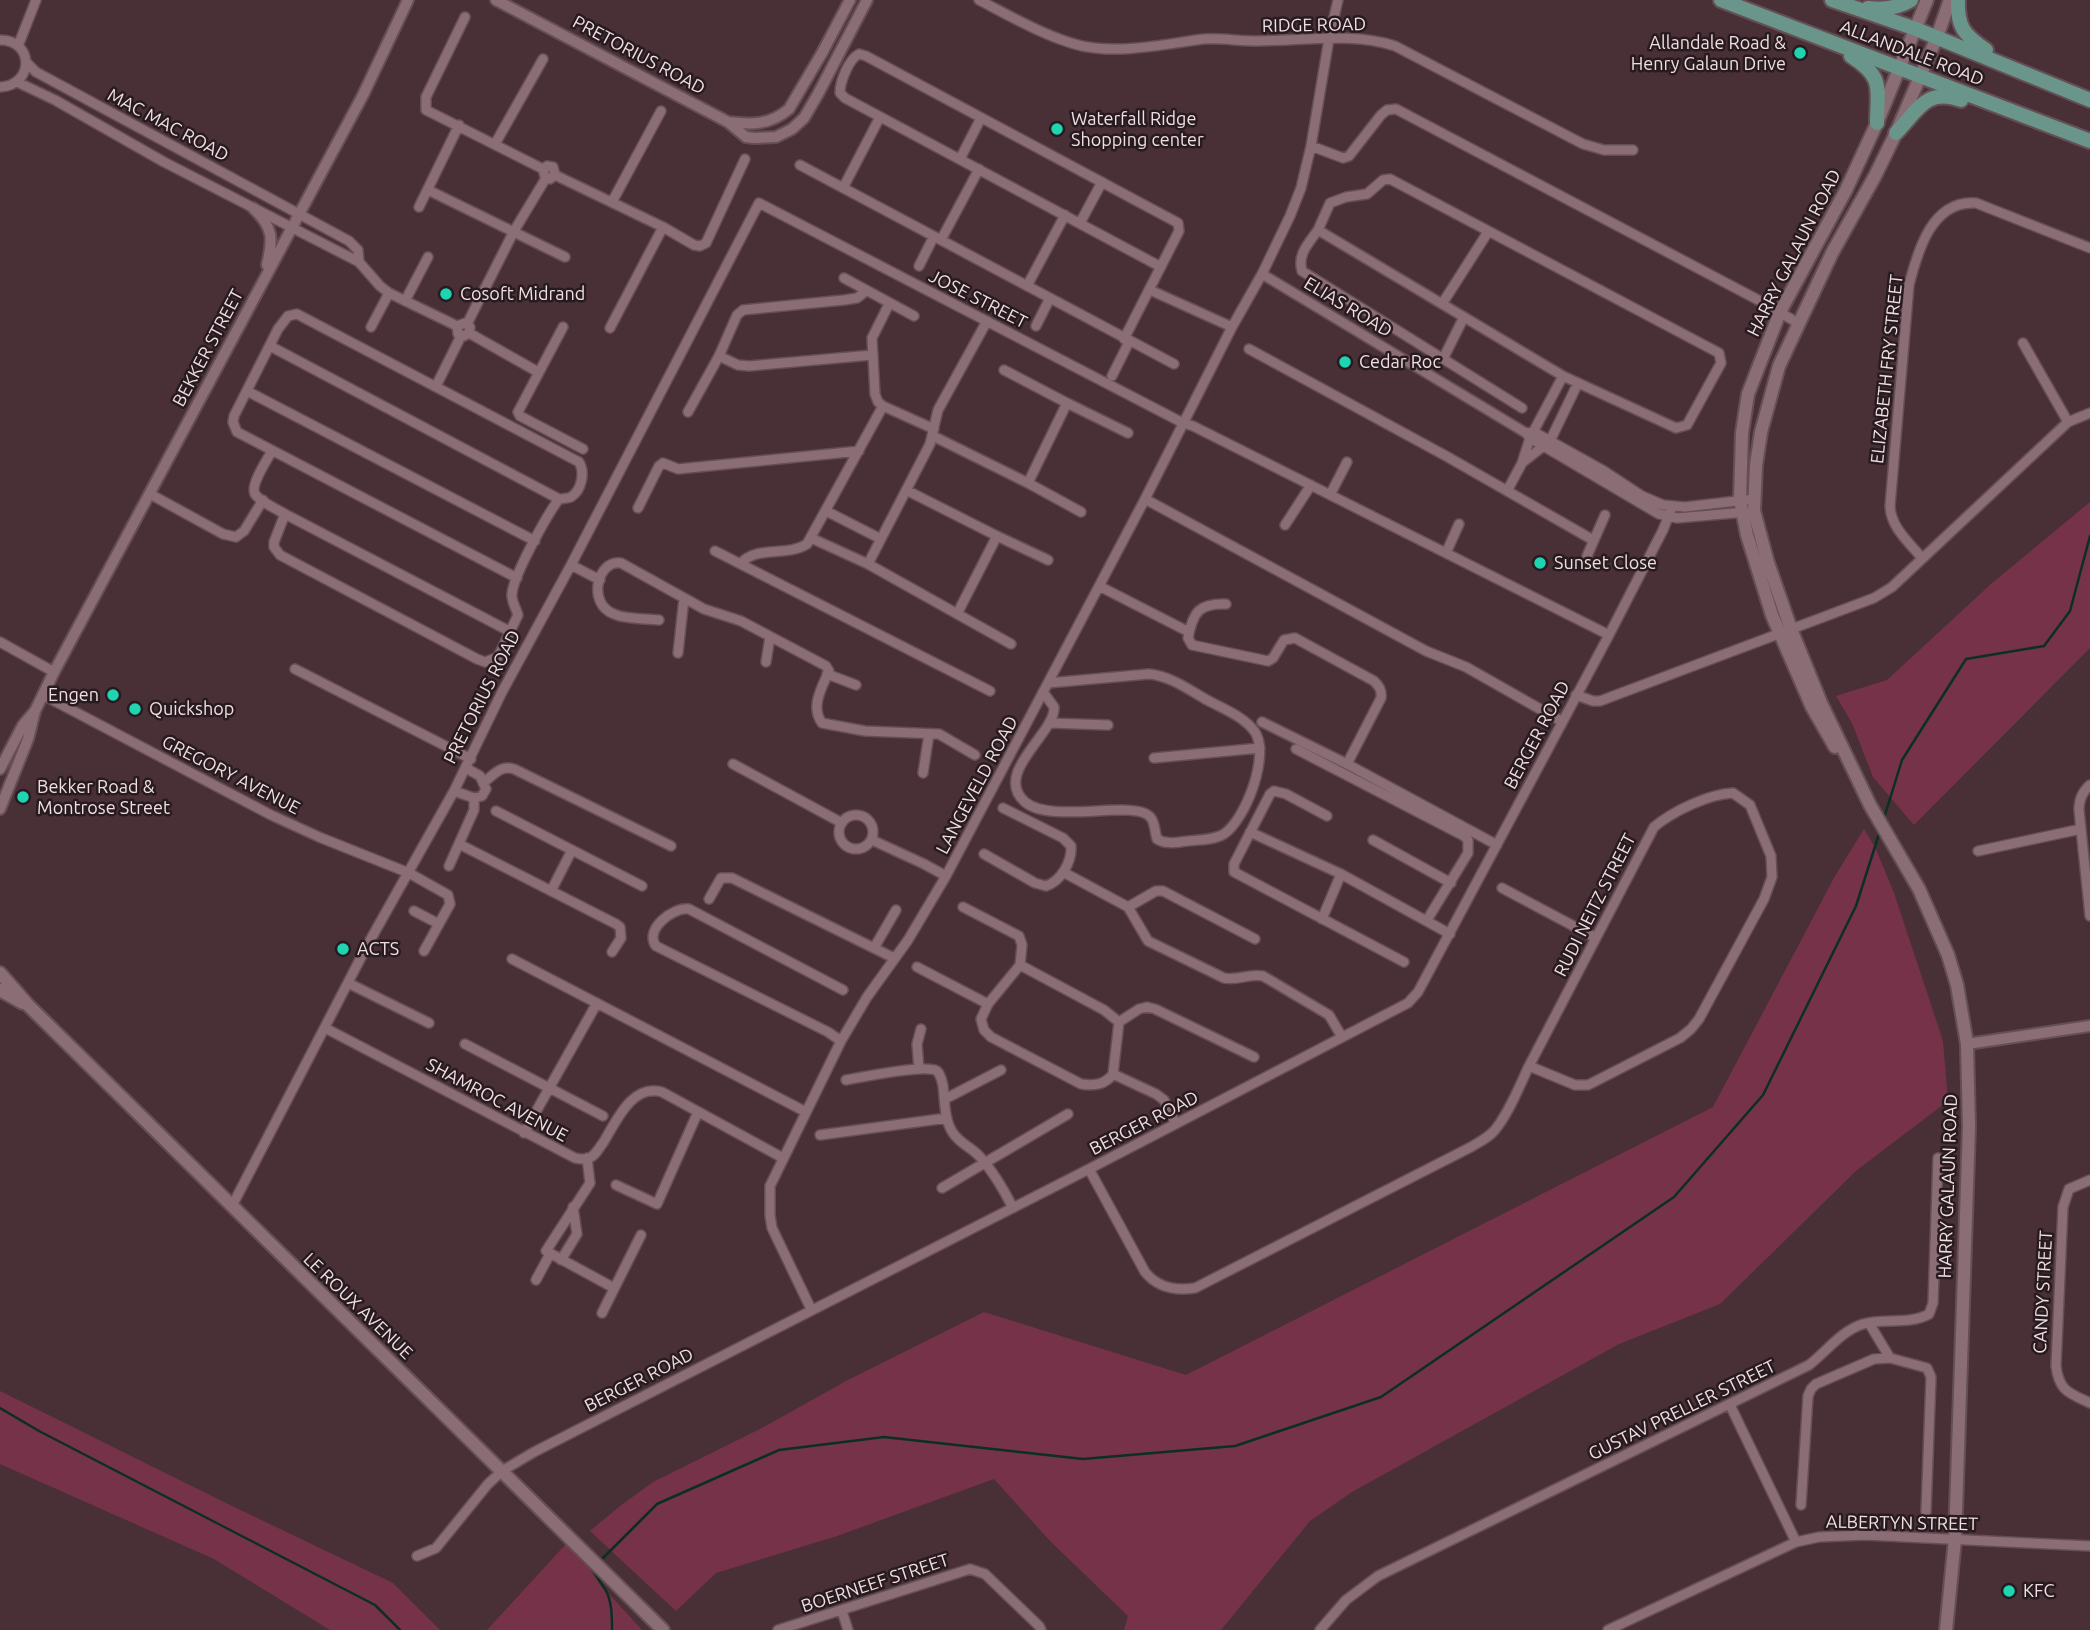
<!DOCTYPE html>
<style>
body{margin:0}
canvas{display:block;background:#492f36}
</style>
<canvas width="2090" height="1630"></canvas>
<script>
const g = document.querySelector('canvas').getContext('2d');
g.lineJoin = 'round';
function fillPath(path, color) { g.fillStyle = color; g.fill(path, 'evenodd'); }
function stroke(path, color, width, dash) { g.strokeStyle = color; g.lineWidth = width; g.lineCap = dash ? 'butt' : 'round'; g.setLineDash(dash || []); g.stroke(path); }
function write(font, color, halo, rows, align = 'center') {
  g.font = font + ' Ubuntu,sans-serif'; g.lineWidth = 5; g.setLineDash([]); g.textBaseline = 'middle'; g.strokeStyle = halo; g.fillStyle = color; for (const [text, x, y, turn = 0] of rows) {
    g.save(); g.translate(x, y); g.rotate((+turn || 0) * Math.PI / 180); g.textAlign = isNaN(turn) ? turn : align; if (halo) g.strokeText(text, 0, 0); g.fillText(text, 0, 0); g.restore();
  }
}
fillPath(new Path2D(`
 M 2090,502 L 2090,648 L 1914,825 L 1873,777 L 1852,723 L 1836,696 L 1887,680 L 1991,584 Z
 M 1864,829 L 1875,847 L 1894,893 L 1943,1041 L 1948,1101 L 1857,1170 L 1720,1304 L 1619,1344 L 1352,1492 L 1310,1521 L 1221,1630 L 1124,1630 L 1128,1616 L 1050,1541 L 994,1479 L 837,1536 L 716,1573 L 676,1611 L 590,1531 L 620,1506 L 653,1482 L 762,1428 L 846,1381 L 984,1312 L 1186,1375 L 1713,1107 L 1835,876 Z
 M 0,1391 L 230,1505 L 393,1583 L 440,1630 L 330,1630 L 214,1559 L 0,1464 Z
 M 566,1544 L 584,1561 L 600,1584 L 642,1630 L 487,1630 Z`), '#763249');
stroke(new Path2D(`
 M 1884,818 L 1902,760 L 1966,659 L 2044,646 L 2070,611 L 2090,536
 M 0,1408 L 39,1431 L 375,1605 L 400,1630
 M 600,1561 L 657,1504 L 779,1450 L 884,1437 L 1083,1459 L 1235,1446 L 1381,1397 L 1674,1197 L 1763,1095 L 1856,906 L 1880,831
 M 593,1568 C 596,1577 600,1582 605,1589 C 612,1600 612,1617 612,1630`), '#0b2f27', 2.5);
const minor = new Path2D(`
 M 979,0 C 1010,16 1048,38 1082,46 C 1121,54 1165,44 1204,39 C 1222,38 1239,41 1257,41 C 1303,41 1351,32 1395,46 L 1583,144 L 1604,150 L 1633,150
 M 465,17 L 426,97 L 426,110 L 543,169 L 545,177 L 550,179 L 555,175 L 553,167 L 547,166 L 543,169
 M 0,40 C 34,40 35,85 0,87
 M 18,46 L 36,0
 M 26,62 L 36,72 L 349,241 L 358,250 L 359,262
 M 17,82 L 55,100 L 164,162 L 359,262 L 380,286 L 389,293 L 457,326 L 465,323 L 470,327 L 469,333 L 464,336 L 458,334 L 457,326
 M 495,144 L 543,59
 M 1311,146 L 1343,158 L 1349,156 L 1381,115 L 1387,110 L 1396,109 L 1762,302 L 1798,323
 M 960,159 L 981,118
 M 800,165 L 1174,364
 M 555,175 L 663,227 L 694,245 L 700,246 L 706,243 L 745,159
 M 1390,179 L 1719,353 L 1721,363 L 1687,425 L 1676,428 L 1563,376 L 1318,230 L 1330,203 L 1346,197 L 1367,194 L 1383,180 Z
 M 843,188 L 880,117
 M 428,190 L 565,257
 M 612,202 L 661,111
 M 419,207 L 459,125
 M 1080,223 L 1102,182
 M 1318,230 C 1309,243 1297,254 1302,271 L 1522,408
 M 941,240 L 979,169
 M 919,266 L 934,236
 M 1262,274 L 1526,433 L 1530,438 L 1659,514 L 1677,518 L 1746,512
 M 844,278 L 914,316
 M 1027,286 L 1065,215
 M 1150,290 L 1232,327
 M 405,301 L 428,257
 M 889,304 L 872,338 L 875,394 L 878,402 L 883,406 L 934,429
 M 1442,304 L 1488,232
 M 467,324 L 514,231 L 546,178
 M 1036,326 L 1050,298
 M 371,327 L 389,293
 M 563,327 L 518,412 L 520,416 L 583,449
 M 610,328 L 663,227
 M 469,333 L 538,372
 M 1124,339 L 1179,231 L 1178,223 L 866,56 L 859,54 C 849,59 840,81 840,93 L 845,98 L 1161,267
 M 2023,343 L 2068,422
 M 270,346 L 559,499 C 561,499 569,498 571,497 C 582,490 585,472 579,462 L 297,314 L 288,316 L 278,329 L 234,416 L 233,422 L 237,432 L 517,578
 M 1249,349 L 1446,456 L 1593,540
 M 719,356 L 738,365 L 749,366 L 872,355
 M 1443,359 L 1464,317
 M 1004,370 L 1067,403
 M 1112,376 L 1129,342
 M 436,386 L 461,336
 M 247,391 L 535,541
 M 688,412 L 719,356 L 737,315 L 743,310 L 844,300 L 857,298 L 866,291
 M 1526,433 L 1534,432 L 1604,471 L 1642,496 L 1663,505 L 1685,507 L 1754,499
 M 933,436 L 1028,483 L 1081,512
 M 272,451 C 267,460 250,485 255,494 C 260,502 277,509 285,514 L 511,632
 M 1523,462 L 1550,441 L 1578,383
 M 1028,483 L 1067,403 L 1128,433
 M 906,490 L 997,536 L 1048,560
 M 1507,491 L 1522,463 L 1530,438 L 1563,376
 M 150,494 L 223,534 L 236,537 L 244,531 L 263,500
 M 1330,495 L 1347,462
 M 1145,499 L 1426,651 L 1466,667 L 1561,721
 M 638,508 L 659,466 L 663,463 L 678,469 L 859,451
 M 826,511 L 881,539
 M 285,514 L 274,542 L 274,547 L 280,555 L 477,659 L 485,662 L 498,657 L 518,615 C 516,608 511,601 512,594 C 513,576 547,515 559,499
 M 1285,525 L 1311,485
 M 811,538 L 868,564 L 1011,644
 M 715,551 L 990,691
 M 1446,553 L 1459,524
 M 1587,556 L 1605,515
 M 1922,558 C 1909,542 1891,528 1890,506 L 1909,285 C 1918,250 1932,200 1976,203 L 2090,248
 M 741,563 C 758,545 787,557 807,544 L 883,406
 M 868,564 L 930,444 L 938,410 L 987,321
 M 571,565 L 600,580
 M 1099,586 L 1189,632
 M 1226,604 C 1199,603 1193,612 1188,638 L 1192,645 L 1268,661 L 1273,658 L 1284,640 L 1295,638 L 1374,681 C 1379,686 1382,690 1381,698 L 1347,764
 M 957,614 L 997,536
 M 659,620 C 645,618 627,620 614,614 C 586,603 598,559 621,563 L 704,609 L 741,621 L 826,666 L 829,671 C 822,687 810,707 822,723 L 865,731 L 939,734 L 975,755
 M 0,642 L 54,672
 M 678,653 L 684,598
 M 766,662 L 770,637
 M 295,669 L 471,759
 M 827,674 L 856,685
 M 1043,692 L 1054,707 C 1056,733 992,773 1025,802 C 1052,825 1138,798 1151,818 C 1155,823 1155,833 1157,839 C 1166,845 1177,842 1188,841 C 1199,840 1214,840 1224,834 C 1246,819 1270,755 1255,732 C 1245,717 1222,708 1207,700 C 1188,689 1170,676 1149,674 L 1048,683
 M 43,695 L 271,815 L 319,837 L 409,873 L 448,895 L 450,904 L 424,951
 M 1576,695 L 1593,701 L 1600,701 L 1874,598 L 1892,587 L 2068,422 L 2090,413
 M 1262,722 L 1347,764 L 1497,845
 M 1049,723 L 1108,725
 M 1296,749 L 1464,836 L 1468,840 L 1468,853 L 1427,920
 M 1154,758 L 1260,748
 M 733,764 L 842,823
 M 923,773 L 929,734
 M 484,782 C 494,775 500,765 514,769 L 671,846
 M 2090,785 C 2082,792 2079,800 2079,810 L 2090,916
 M 454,791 L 474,798 L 482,796 L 486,789 L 480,776 L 466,768
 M 1733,793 L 1750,805 L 1771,856 L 1772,877 L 1764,899 L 1699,1019 L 1691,1029 L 1680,1038 L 1588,1085 L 1575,1085 L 1529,1066 L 1654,827 C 1673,811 1709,794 1733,793 Z
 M 496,811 L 642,886
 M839 832a17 17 0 1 1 34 0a17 17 0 1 1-34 0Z
 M 1327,816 L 1286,794 L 1274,791 L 1270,794 L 1234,864 L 1234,872 L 1404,962
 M 1250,832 L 1341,874 L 1450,934
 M 872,840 L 924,864 L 946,876
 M 1373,840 L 1451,883
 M 459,844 L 616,924 L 620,927 L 621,938 L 612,952
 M 1978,851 L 2081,829
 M 984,854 L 1035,883 L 1046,886 C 1061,881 1072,862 1071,846 L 1063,838 L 1003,808
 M 449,866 L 474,810 L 474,798
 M 1063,872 L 1128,907 L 1148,941 L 1224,978 C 1238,981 1250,973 1263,976 L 1329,1015 L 1342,1037
 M 1502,888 L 1596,938
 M 551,891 L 572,850
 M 709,899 L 721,878 L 732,878 L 894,958
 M 963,907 L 1019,936 L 1022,945 L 1020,965
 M 1128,907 L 1156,891 L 1163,891 L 1255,939
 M 414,911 L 439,924
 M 1322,919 L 1341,874
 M 874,948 L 896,910
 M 512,959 L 806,1112
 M 917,967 L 988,1004
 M 348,983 L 429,1023
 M 1119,1022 L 1104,1010 L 1020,965 L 988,1004 L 981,1019 L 984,1030 L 991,1037 L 1081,1084 C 1094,1086 1105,1085 1113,1074 L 1119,1022 L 1139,1009 L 1147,1007 L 1155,1009 L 1254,1057
 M 325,1028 L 575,1158 C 578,1159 584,1159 587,1159 C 595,1157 598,1149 603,1143 C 616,1122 632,1083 662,1092 L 783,1158
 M 841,1041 L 828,1032 L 656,946 C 644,930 672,907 689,909 L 843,990
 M 465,1044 L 603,1116
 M 919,1069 L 917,1044 L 921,1029
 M 1113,1074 L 1156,1094 L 1164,1100 L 1176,1124
 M 846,1080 C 862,1077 926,1064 937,1071 C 941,1075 942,1081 943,1086 C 945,1101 944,1120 953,1133 C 960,1144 973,1148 981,1158 C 994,1173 1004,1190 1013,1208
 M 945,1099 L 1001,1070
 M 524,1133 L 597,1003
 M 820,1135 L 947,1118
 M 587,1158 L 590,1183 L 546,1251 L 614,1288
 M 1089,1169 L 1145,1272 C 1158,1288 1176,1291 1195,1288 L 1471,1147 C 1479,1142 1488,1138 1494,1131 C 1508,1115 1520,1085 1529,1066
 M 2090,1180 L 2069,1189 L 2063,1207 L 2056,1366 C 2059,1391 2069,1393 2090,1403
 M 616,1185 L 657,1204 L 698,1112
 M 942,1188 L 1068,1114
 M 232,1206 L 368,944 L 454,791 L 502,692 L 571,565 L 759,203 L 1183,423 L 1193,426 L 1609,635
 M 561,1260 L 577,1234 L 573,1207
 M 536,1280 L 550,1254
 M 811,1309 L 772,1228 L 770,1215 L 770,1186 L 841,1041 L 867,997 L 908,940 L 946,876 L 1145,499 L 1232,327 L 1262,274 L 1290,216 L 1301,188 L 1311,146 L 1329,39 L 1338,0
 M 602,1313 L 641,1235
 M 1869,1323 L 1890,1358
 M 1730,1405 L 1796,1542
 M 1801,1505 L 1808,1396 L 1811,1389 L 1816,1384 L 1874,1359 L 1890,1358 L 1927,1368 L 1931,1377 L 1926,1512
 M 417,1556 L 436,1548 L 488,1484 L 502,1471 L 534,1452 L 1089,1169 L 1408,1003 L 1418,992 L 1609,635 L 1663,530 L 1672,507
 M 842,1611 L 848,1630
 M 778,1630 L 970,1569 L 985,1574 L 1039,1626 L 1041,1630
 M 1320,1630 L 1346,1600 L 1378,1576 L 1809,1365 C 1827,1351 1841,1331 1863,1324 C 1884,1318 1910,1325 1929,1314 L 1933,1303 L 1938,1158
 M 1608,1630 L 1796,1542 L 1819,1537 L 1865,1535 L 2090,1546`);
const tertiary = new Path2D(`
 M 496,0 L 728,122 L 746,137 L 754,138 L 776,137 L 792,129 L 804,118 L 818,94 L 867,0
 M 728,122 C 752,125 770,125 789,109 L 822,53 L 850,0
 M 253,208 C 274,228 273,239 267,265
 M 0,769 L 23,725 L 35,711
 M 0,809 L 28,739 L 35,711 L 54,672 L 363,95 L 408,0
 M 1967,1044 L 2090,1026`);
const secondary = new Path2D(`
 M 1835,747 L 1812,707 L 1772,615 L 1747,535 L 1740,500 L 1742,433 L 1748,394 L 1780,312 L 1846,190 L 1877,123 L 1927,0
 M 0,973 L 29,1006 L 663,1630
 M 0,990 L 23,1003
 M 1946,1630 L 1955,1539 L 1969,1127 L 1967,1044 L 1957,985 L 1948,955 L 1919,889 L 1870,805 L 1821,703 L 1791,629 L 1768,563 L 1754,511 L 1756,465 L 1761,432 L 1779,366 L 1832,253 L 1875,176 L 1896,133 L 1937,37 L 1950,0`);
const primary = new Path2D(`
 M 1721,0 L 2090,141
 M 1832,0 L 1916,29 L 2090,100
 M 1958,0 C 1957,27 1964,35 1986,50
 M 1868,8 C 1884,10 1898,8 1911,0
 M 1851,56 C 1885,78 1877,88 1877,123
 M 1896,133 C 1917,112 1925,87 1961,100`);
stroke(minor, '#654f55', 12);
stroke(tertiary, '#654f55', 14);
stroke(secondary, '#654f55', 16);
stroke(primary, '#654f55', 18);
stroke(minor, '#8b6d75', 9);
stroke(tertiary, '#8b6d75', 10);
stroke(secondary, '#8b6d75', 12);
stroke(primary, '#6a958a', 14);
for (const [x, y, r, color] of [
 [1800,53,7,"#1dd5b1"],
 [1057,129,7,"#1dd5b1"],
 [446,294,7,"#1dd5b1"],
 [1345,362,7,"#1dd5b1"],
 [1540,563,7,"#1dd5b1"],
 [113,695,7,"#1dd5b1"],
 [135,709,7,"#1dd5b1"],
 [23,797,7,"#1dd5b1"],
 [343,949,7,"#1dd5b1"],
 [2009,1591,7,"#1dd5b1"]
]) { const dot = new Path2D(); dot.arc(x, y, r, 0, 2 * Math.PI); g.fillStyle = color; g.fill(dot); stroke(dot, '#271b1f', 2.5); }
write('18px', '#f0dee2', '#271b1f', [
 ["RIDGE ROAD",1314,25,-1],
 ["ALLANDALE ROAD",1912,53,21],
 ["PRETORIUS ROAD",639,55,28],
 ["MAC MAC ROAD",168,125,28],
 ["HARRY GALAUN ROAD",1794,253,-63],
 ["JOSE STREET",978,299,27],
 ["ELIAS ROAD",1348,307,31],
 ["BEKKER STREET",208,348,-62],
 ["ELIZABETH FRY STREET",1887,369,-84],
 ["PRETORIUS ROAD",482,697,-63],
 ["BERGER ROAD",1537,735,-62],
 ["GREGORY AVENUE",231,775,27],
 ["LANGEVELD ROAD",977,785,-62],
 ["RUDI NEITZ STREET",1595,905,-63],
 ["SHAMROC AVENUE",497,1100,28],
 ["BERGER ROAD",1144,1123,-27],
 ["HARRY GALAUN ROAD",1948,1186,-88],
 ["CANDY STREET",2043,1292,-87],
 ["LE ROUX AVENUE",358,1306,44],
 ["BERGER ROAD",639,1380,-27],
 ["GUSTAV PRELLER STREET",1682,1410,-26],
 ["ALBERTYN STREET",1902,1523,1],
 ["BOERNEEF STREET",875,1583,-18]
]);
write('18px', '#f0dee2', '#271b1f', [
 ["Allandale Road &",1786,43,"right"],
 ["Henry Galaun Drive",1786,64,"right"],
 ["Waterfall Ridge",1071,119],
 ["Shopping center",1071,140],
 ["Cosoft Midrand",460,294],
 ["Cedar Roc",1359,362],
 ["Sunset Close",1554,563],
 ["Engen",99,695,"right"],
 ["Quickshop",149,709],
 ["Bekker Road &",37,787],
 ["Montrose Street",37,808],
 ["ACTS",357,949],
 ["KFC",2023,1591]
], 'left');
</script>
